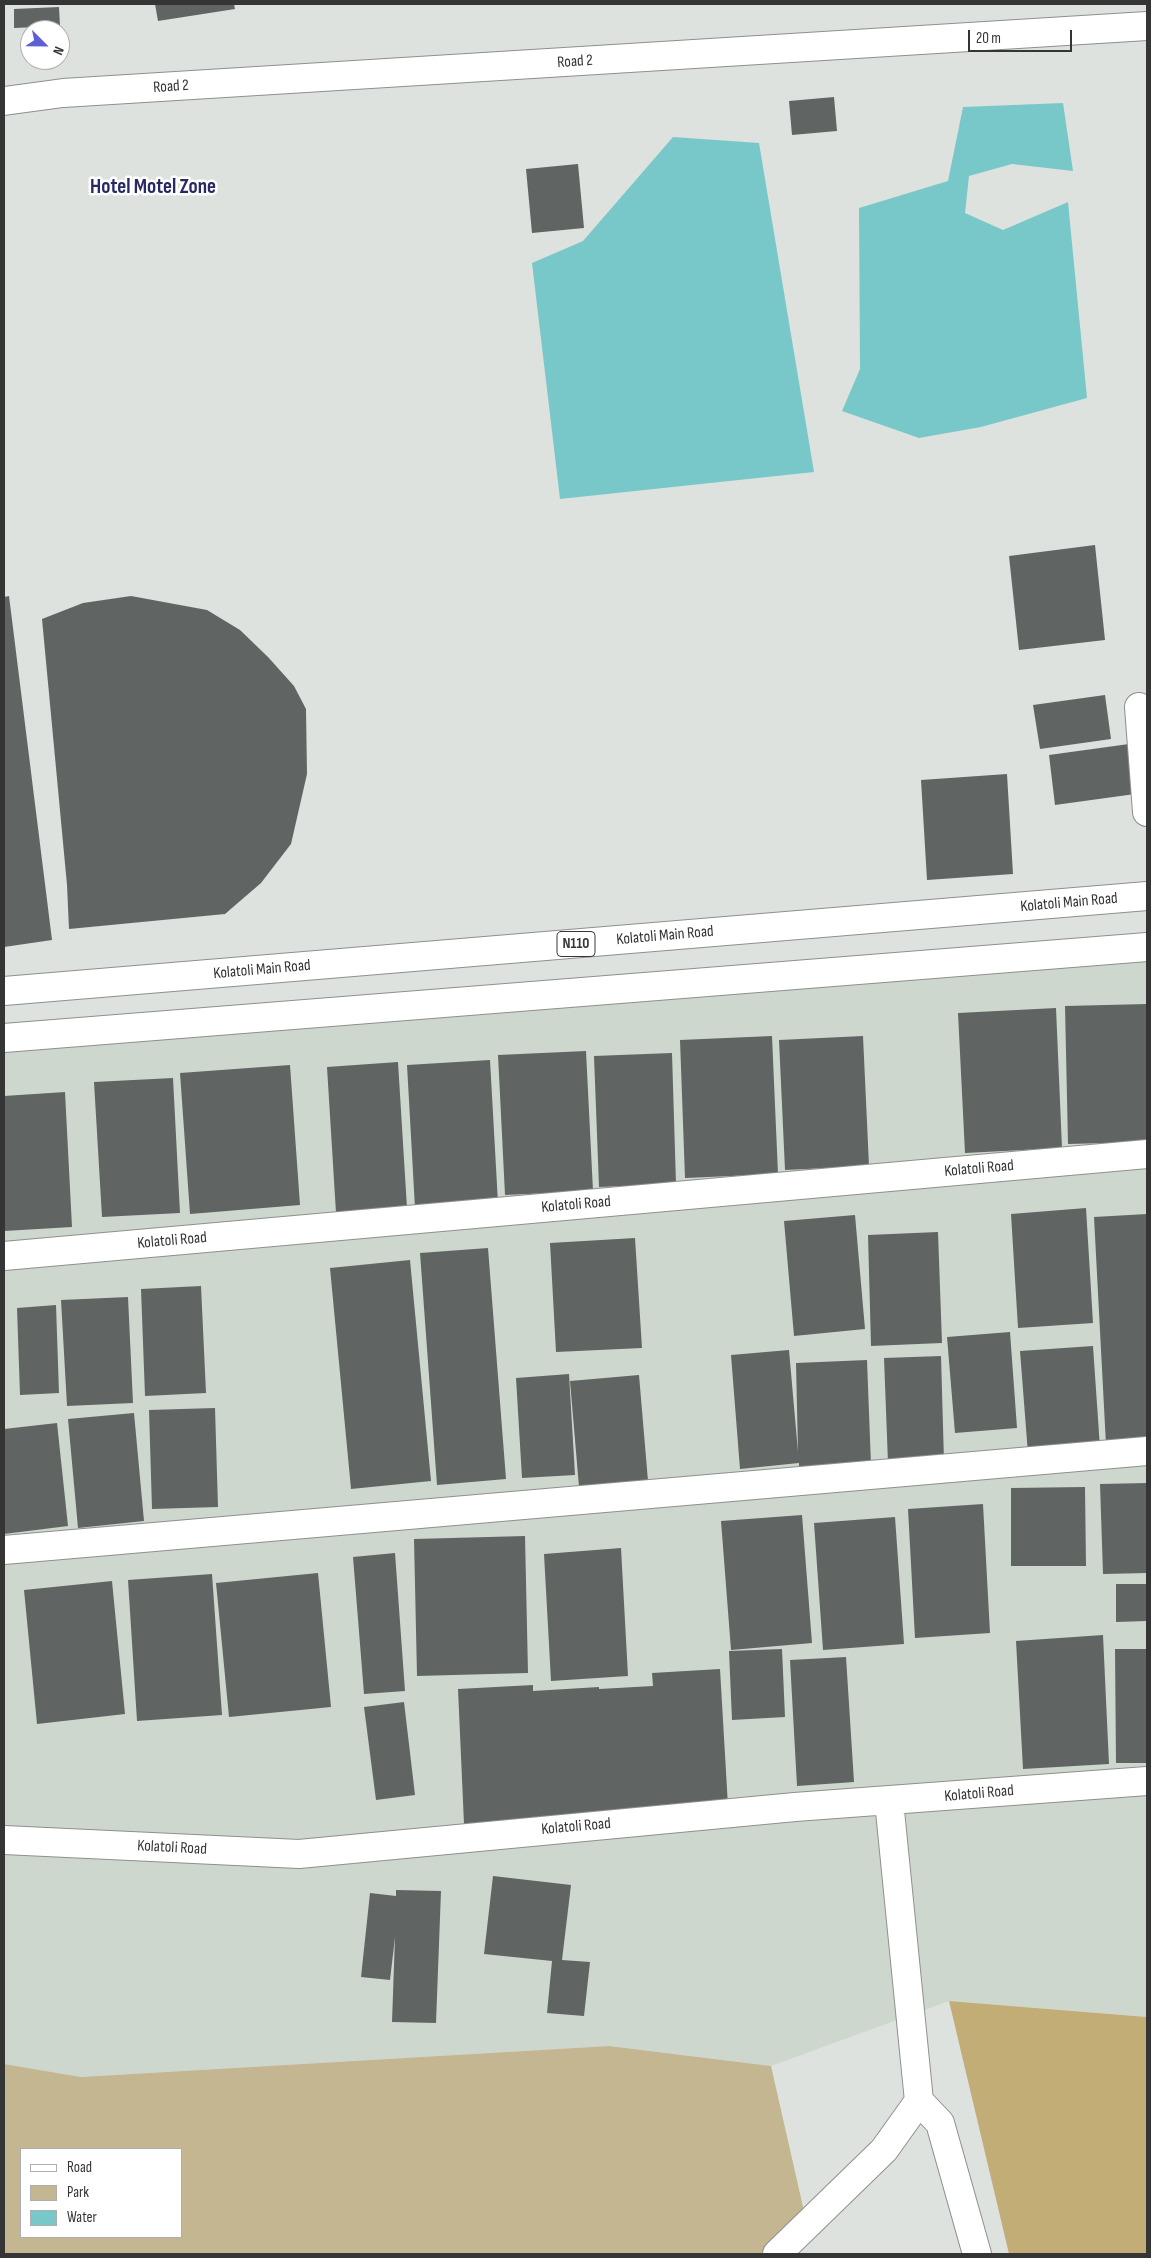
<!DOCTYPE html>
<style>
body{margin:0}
#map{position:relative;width:1151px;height:2258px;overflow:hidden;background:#dee2de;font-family:"Sofia Sans Condensed",sans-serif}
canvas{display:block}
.frame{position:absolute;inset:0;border:5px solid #343534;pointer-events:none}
.legend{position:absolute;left:20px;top:2148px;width:162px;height:90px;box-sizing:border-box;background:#fff;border:1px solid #aeaeae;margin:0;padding:6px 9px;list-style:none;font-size:15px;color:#343534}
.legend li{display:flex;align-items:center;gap:10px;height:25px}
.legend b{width:25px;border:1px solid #aeaeae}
.north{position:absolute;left:20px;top:20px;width:50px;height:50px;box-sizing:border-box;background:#fff;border:1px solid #aeaeae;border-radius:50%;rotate:113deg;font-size:14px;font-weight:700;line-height:20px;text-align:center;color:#343534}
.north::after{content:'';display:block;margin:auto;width:18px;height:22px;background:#5e5ed6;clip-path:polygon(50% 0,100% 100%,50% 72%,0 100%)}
.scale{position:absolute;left:968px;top:30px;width:104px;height:22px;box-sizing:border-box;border:2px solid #343534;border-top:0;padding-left:6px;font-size:15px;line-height:18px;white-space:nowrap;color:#343534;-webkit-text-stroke:4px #fff;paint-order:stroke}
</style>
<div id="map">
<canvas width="1151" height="2258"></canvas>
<div class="frame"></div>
<ul class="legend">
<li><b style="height:6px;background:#fff"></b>Road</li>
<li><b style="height:14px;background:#c4b691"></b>Park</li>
<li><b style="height:14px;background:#79c8c9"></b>Water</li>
</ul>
<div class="north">N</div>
<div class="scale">20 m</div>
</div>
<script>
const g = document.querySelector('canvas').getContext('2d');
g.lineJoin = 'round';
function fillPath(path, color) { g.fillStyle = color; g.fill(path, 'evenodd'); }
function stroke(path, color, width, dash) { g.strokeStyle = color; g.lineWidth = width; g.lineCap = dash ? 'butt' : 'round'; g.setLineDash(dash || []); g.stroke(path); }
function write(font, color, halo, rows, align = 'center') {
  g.font = font + ' "Sofia Sans Condensed",sans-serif'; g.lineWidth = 5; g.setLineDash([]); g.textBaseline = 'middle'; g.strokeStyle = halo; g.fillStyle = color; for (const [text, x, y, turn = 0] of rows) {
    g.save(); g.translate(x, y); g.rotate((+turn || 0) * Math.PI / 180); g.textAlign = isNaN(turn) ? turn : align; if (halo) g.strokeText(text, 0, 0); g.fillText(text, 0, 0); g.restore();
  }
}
fillPath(new Path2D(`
 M 1147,940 L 1147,2017 L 949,2001 L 771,2066 L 609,2046 L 81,2077 L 4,2064 L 4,1032 Z`), '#ced7cd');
fillPath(new Path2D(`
 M 609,2046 L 771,2066 L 806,2220 L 769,2254 L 4,2254 L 4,2064 L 81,2077 ZM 21,2149 L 181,2149 L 181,2237 L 21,2237 Z`), '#c4b691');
fillPath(new Path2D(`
 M 949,2001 L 1147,2017 L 1147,2254 L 1009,2254 Z`), '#c3ad76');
fillPath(new Path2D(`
 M 1063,103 L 1073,171 L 1012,164 L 969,176 L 965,213 L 1003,230 L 1068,202 L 1087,398 L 981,427 L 919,438 L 842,411 L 860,369 L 859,208 L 948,181 L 963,107 Z
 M 673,137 L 759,143 L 814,472 L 560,499 L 532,263 L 583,241 Z`), '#79c8c9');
fillPath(new Path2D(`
 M 155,4 L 234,4 L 235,9 L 158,21 Z
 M 59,7 L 60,26 L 14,28 L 14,9 Z
 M 834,97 L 837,131 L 792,135 L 789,101 Z
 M 578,164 L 584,228 L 532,233 L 526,169 Z
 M 1095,545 L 1105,640 L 1019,650 L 1009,556 Z
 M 9,596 L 52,940 L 4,947 L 4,597 Z
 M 131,596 L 207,610 L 240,630 L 268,657 L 294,686 L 306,709 L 307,774 L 291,844 L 261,883 L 225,914 L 69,929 L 67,885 L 42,619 L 83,603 Z
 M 1105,695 L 1111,739 L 1040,749 L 1033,705 Z
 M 1129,744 L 1135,794 L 1055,805 L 1049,755 Z
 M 1007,774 L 1013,874 L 927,880 L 921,780 Z
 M 1147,1004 L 1147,1142 L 1068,1144 L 1065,1006 Z
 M 1056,1008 L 1062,1148 L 965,1153 L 958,1013 Z
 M 772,1036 L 778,1174 L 685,1178 L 680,1040 Z
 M 863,1036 L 869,1166 L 785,1170 L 779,1040 Z
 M 586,1051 L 593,1191 L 505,1195 L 498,1055 Z
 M 672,1053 L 676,1184 L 599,1187 L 594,1056 Z
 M 490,1060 L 498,1203 L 415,1208 L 407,1065 Z
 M 398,1062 L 407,1208 L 336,1213 L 327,1067 Z
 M 290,1065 L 300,1205 L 190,1214 L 180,1073 Z
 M 173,1078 L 180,1213 L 102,1217 L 94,1082 Z
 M 65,1092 L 72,1227 L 4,1231 L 4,1096 Z
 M 1086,1208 L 1093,1323 L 1018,1328 L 1011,1214 Z
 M 1147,1214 L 1147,1442 L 1106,1445 L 1094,1217 Z
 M 855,1215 L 865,1329 L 794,1336 L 784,1221 Z
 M 938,1232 L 942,1343 L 871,1346 L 868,1235 Z
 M 635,1238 L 642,1348 L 556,1352 L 550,1243 Z
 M 488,1248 L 506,1479 L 437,1485 L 420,1253 Z
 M 410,1260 L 431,1481 L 351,1489 L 330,1268 Z
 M 201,1286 L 206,1393 L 145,1396 L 141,1289 Z
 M 128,1297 L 133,1403 L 67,1406 L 61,1300 Z
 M 56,1305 L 59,1393 L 20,1395 L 17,1308 Z
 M 1010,1332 L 1017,1428 L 955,1433 L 947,1337 Z
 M 1093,1346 L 1100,1448 L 1028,1454 L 1020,1351 Z
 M 789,1350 L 798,1452 L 796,1363 L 867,1360 L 871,1465 L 799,1468 L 799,1463 L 740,1469 L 731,1355 Z
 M 941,1356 L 944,1461 L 888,1463 L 884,1358 Z
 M 569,1374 L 575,1475 L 522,1478 L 516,1378 Z
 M 639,1375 L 648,1481 L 579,1487 L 570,1381 Z
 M 215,1408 L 218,1507 L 152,1509 L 149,1410 Z
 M 134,1413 L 144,1521 L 78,1528 L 68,1419 Z
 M 57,1423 L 68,1526 L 4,1534 L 4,1429 Z
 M 1147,1483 L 1147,1573 L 1103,1574 L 1100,1484 Z
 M 1085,1487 L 1086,1566 L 1011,1566 L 1011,1488 Z
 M 983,1504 L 990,1633 L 915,1638 L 908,1509 Z
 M 802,1515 L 812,1643 L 731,1650 L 721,1521 Z
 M 895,1517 L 904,1644 L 823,1650 L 814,1523 Z
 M 525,1536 L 528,1673 L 417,1676 L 414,1539 Z
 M 621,1548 L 628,1676 L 551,1681 L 544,1554 Z
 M 395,1553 L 405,1691 L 364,1694 L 353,1557 Z
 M 318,1573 L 331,1707 L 229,1717 L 216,1583 Z
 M 212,1574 L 222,1715 L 137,1721 L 128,1580 Z
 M 112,1581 L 125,1714 L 37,1724 L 24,1590 Z
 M 1116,1584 L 1147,1584 L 1147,1621 L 1116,1622 Z
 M 1103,1635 L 1109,1764 L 1023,1769 L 1016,1641 Z
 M 782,1649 L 785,1717 L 732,1720 L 729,1651 Z
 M 1115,1649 L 1147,1649 L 1147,1763 L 1116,1763 Z
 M 846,1657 L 854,1782 L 797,1786 L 790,1660 Z
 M 720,1669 L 728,1806 L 464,1824 L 458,1689 L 533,1685 L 533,1691 L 599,1687 L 599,1689 L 653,1686 L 652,1673 Z
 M 404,1702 L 415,1795 L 376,1800 L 364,1707 Z
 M 493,1876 L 571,1885 L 562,1960 L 590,1962 L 584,2016 L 547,2013 L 552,1961 L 484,1954 Z
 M 396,1890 L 441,1891 L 436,2023 L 392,2022 L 395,1937 L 390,1980 L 361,1977 L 370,1893 L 396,1896 Z`), '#606563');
const minor = new Path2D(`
 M 4,101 L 63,93 L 1147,26
 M 1139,707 L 1147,812
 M 4,1256 L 1147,1154
 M 4,1550 L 1147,1451
 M 4,1840 L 299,1854 L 795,1807 L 1147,1781
 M 919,2101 L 940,2123 L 977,2254
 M 777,2254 L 884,2150 L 919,2101 L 889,1801`);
const highway = new Path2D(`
 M 4,991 L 1147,896
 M 4,1038 L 1147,947`);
stroke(minor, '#8d908c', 30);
stroke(highway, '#8d908c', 30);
stroke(minor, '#fff', 28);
stroke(highway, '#fff', 28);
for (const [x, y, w] of [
 [576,944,38]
]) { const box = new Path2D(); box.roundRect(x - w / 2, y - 12.5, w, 25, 4); g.fillStyle = '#fff'; g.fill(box); stroke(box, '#343534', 1); }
write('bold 15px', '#343534', null, [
 ["N110",576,944]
]);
write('16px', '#343534', '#fff', [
 ["Road 2",575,62,-4],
 ["Road 2",171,87,-4],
 ["Kolatoli Main Road",1069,903,-5],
 ["Kolatoli Main Road",665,936,-5],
 ["Kolatoli Main Road",262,970,-5],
 ["Kolatoli Road",979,1169,-5],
 ["Kolatoli Road",576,1205,-5],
 ["Kolatoli Road",172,1241,-5],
 ["Kolatoli Road",979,1794,-5],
 ["Kolatoli Road",576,1827,-5],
 ["Kolatoli Road",172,1848,3]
]);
write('bold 21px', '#292a64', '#fff', [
 ["Hotel Motel Zone",153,188]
]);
</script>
